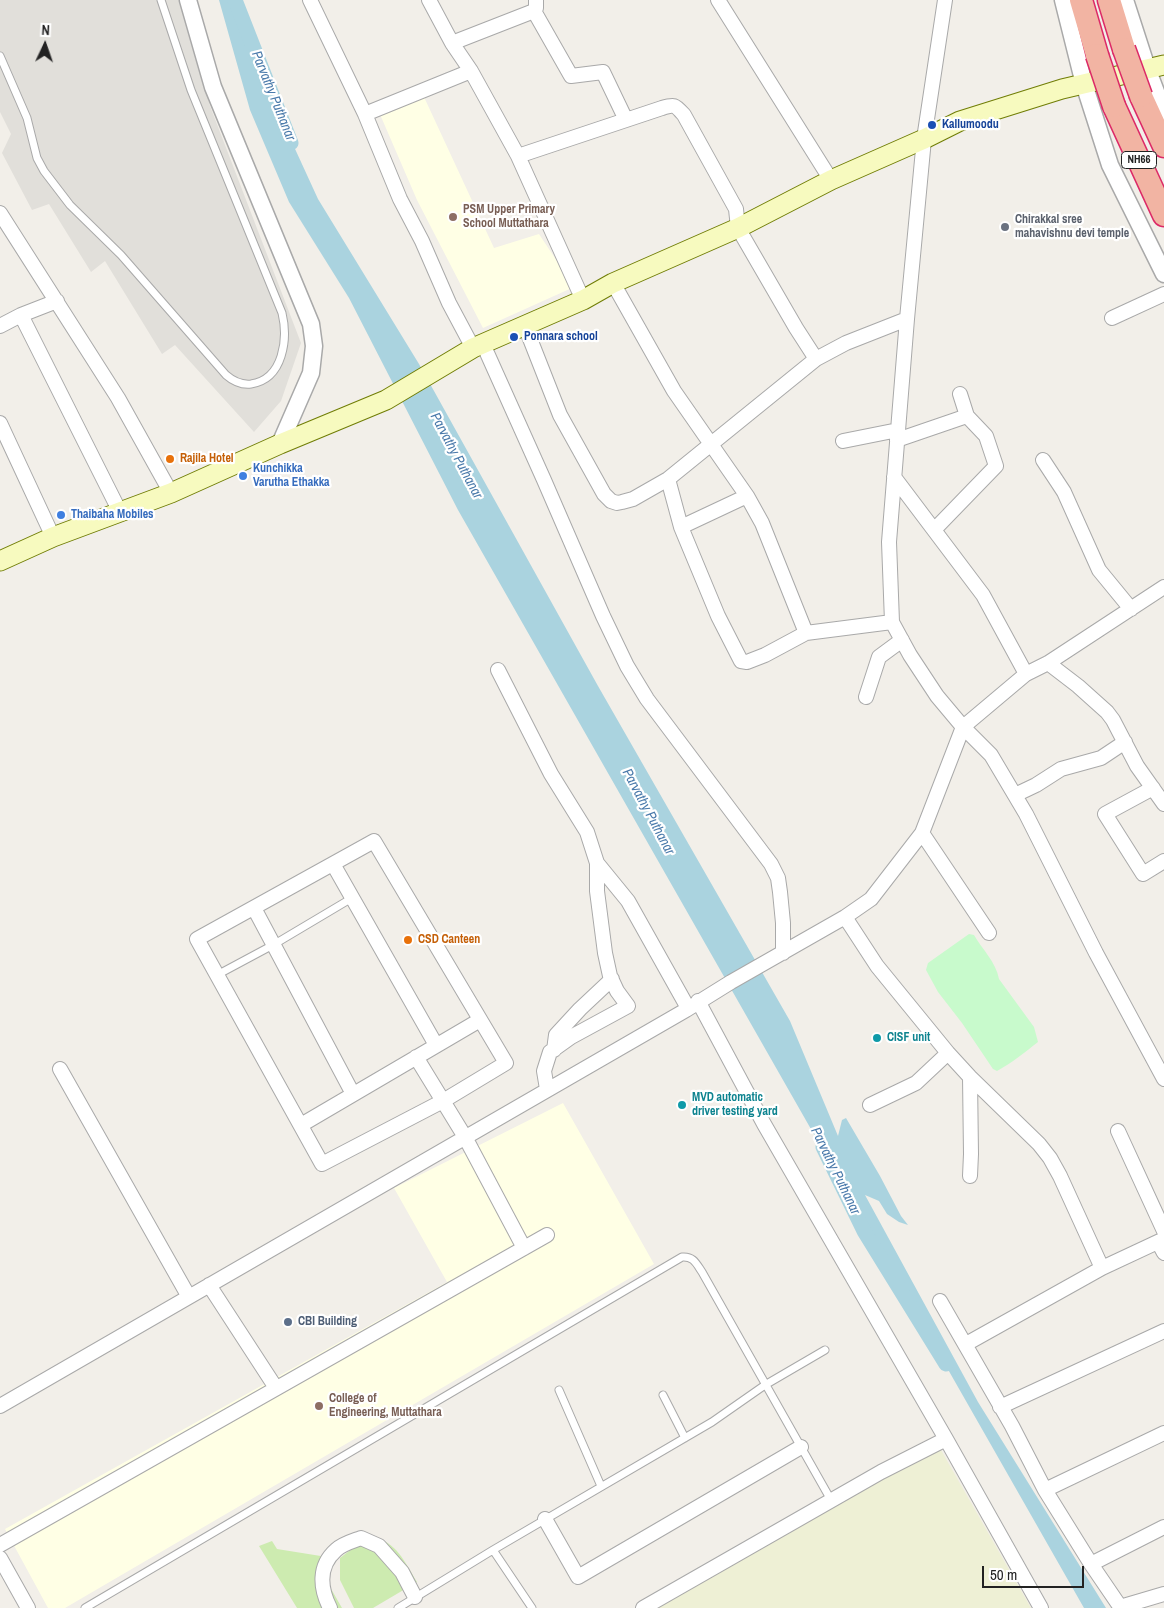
<!DOCTYPE html>
<style>
body{margin:0}
#map{position:relative;width:1164px;height:1608px;overflow:hidden;background:#f2efe9;font-family:"Archivo Narrow",sans-serif}
canvas{display:block}
.north{position:absolute;left:20px;top:20px;width:50px;height:50px;-webkit-text-stroke:4px #fff;paint-order:stroke;rotate:3deg;font-size:14px;font-weight:700;line-height:20px;text-align:center;color:#222}
.north::after{content:'';display:block;margin:auto;width:18px;height:22px;background:#222;clip-path:polygon(50% 0,100% 100%,50% 72%,0 100%)}
.scale{position:absolute;left:982px;top:1566px;width:102px;height:22px;box-sizing:border-box;border:2px solid #222;border-top:0;padding-left:6px;font-size:15px;line-height:18px;white-space:nowrap;color:#222;-webkit-text-stroke:4px #fff;paint-order:stroke}
</style>
<div id="map">
<canvas width="1164" height="1608"></canvas>
<div class="north">N</div>
<div class="scale">50 m</div>
</div>
<script>
const g = document.querySelector('canvas').getContext('2d');
g.lineJoin = 'round';
function fillPath(path, color) { g.fillStyle = color; g.fill(path, 'evenodd'); }
function stroke(path, color, width, dash) { g.strokeStyle = color; g.lineWidth = width; g.lineCap = dash ? 'butt' : 'round'; g.setLineDash(dash || []); g.stroke(path); }
function write(font, color, halo, rows, align = 'center') {
  g.font = font + ' "Archivo Narrow",sans-serif'; g.lineWidth = 4.5; g.setLineDash([]); g.textBaseline = 'middle'; g.strokeStyle = halo; g.fillStyle = color; for (const [text, x, y, turn = 0] of rows) {
    g.save(); g.translate(x, y); g.rotate((+turn || 0) * Math.PI / 180); g.textAlign = isNaN(turn) ? turn : align; if (halo) g.strokeText(text, 0, 0); g.fillText(text, 0, 0); g.restore();
  }
}
fillPath(new Path2D(`
 M 424,97 L 494,248 L 539,234 L 574,287 L 483,328 L 417,200 L 379,112 Z
 M 563,1103 L 654,1264 L 65,1608 L 48,1608 L 5,1529 L 447,1282 L 394,1188 Z`), '#ffffe5');
fillPath(new Path2D(`
 M 0,0 L 183,0 L 210,106 L 301,343 L 281,401 L 254,432 L 175,345 L 162,354 L 105,261 L 91,272 L 49,204 L 32,210 L 2,153 L 11,134 L 0,112 Z`), '#e1dfda');
fillPath(new Path2D(`
 M 937,1443 L 1031,1608 L 653,1608 Z`), '#eef0d5');
fillPath(new Path2D(`
 M 377,1538 C 398,1544 407,1566 417,1582 L 373,1608 L 354,1608 L 340,1580 L 340,1558 C 350,1550 364,1539 377,1538 Z
 M 272,1541 L 277,1549 L 327,1557 L 326,1580 L 342,1608 L 297,1608 L 259,1546 Z`), '#cdebb0');
fillPath(new Path2D(`
 M 969,934 L 974,935 C 982,949 996,962 999,979 L 1034,1027 L 1038,1042 C 1025,1052 1012,1063 997,1071 L 993,1069 L 962,1023 L 938,992 L 926,970 L 928,963 Z`), '#c8facc');
fillPath(new Path2D(`
 M 219,0 L 233,0 L 257,66 L 318,199 L 419,364 L 598,686 L 790,1021 L 838,1136 L 842,1120 L 846,1118 L 880,1176 L 901,1216 L 908,1225 L 899,1222 L 887,1214 L 879,1201 L 865,1195 L 978,1402 L 1106,1608 L 1084,1608 L 458,510 L 349,298 L 289,202 L 250,110 Z`), '#aad3df');
stroke(new Path2D(`
 M 235,0 L 291,143
 M 823,1147 L 864,1231 L 946,1364`), '#aad3df', 15);
const service = new Path2D(`
 M 0,56 L 27,118 L 37,158 L 44,171 L 70,205 L 121,255 L 226,375 C 234,382 241,385 251,384 C 284,379 288,338 282,313 L 191,90 L 161,0
 M 217,975 L 273,945 L 352,898
 M 559,1390 L 601,1486
 M 663,1395 L 685,1438
 M 493,1550 L 532,1608
 M 85,1608 L 682,1257 C 693,1256 696,1263 702,1272 L 831,1500
 M 398,1608 L 493,1550 L 712,1422 L 765,1385 L 825,1350`);
const minor = new Path2D(`
 M 310,0 L 365,114 L 400,199 L 422,241 L 449,303 L 473,348
 M 429,0 L 452,43 L 471,71 L 518,156 L 583,300
 M 718,0 L 831,180
 M 945,0 L 924,139 L 907,319 L 889,542 L 892,622 L 910,655 L 937,696 L 963,727 L 991,755 L 1026,814 L 1096,953 L 1164,1079
 M 534,11 L 571,76 L 603,72 L 626,120
 M 452,43 L 534,11 L 536,8 L 536,0
 M 365,114 L 471,71
 M 518,156 L 662,108 C 675,104 675,105 684,115 L 736,209 L 738,228 L 796,328 L 816,359
 M 0,213 L 118,398 L 171,493
 M 613,283 L 674,391 L 747,496 L 762,523 L 806,633
 M 21,315 L 120,512
 M 1112,318 L 1164,294
 M 0,326 L 21,315 L 57,301
 M 525,326 L 560,415 L 604,494 L 611,501 L 617,503 L 622,502 L 633,499 L 668,479 L 816,359 L 846,343 L 907,319
 M 483,344 L 544,480 L 603,616 L 627,666 L 647,699 L 771,864 L 778,878 L 780,892 L 783,923 L 783,953
 M 0,423 L 53,537
 M 897,440 L 967,416
 M 843,441 L 898,430
 M 1043,460 L 1064,492 L 1099,570 L 1131,609
 M 894,477 L 983,595 L 1026,674
 M 668,479 L 681,527 L 718,616 L 741,661 L 747,662 L 765,655 L 806,633 L 892,622
 M 681,527 L 747,496
 M 934,530 L 996,466 L 986,436 L 967,416 L 960,394
 M 1048,663 L 1078,686 L 1107,712 L 1113,720 L 1137,766 L 1164,804
 M 498,670 L 551,774 L 587,832 L 597,863 L 597,891 L 605,953 L 610,976 L 617,991 L 628,1006 L 571,1037 L 550,1052 L 544,1071 L 547,1089
 M 866,697 L 879,657 L 902,640
 M 1153,788 L 1105,814 L 1143,874 L 1164,861
 M 1015,795 L 1036,785 L 1061,769 L 1101,758 L 1125,742
 M 922,833 L 989,933
 M 374,841 L 506,1063 L 443,1101 L 322,1164 L 197,939 Z
 M 597,863 L 628,901 L 688,1008
 M 333,864 L 436,1045
 M 254,908 L 353,1094
 M 845,917 L 877,966 L 948,1053 L 970,1077 L 1039,1144 L 1050,1158 L 1060,1176 L 1102,1268
 M 698,1001 L 764,1124 L 946,1439 L 1041,1608
 M 554,1050 L 556,1035 L 580,1009 L 612,979
 M 416,1057 L 465,1137 L 524,1248
 M 60,1069 L 189,1297
 M 870,1105 L 916,1083 L 948,1053
 M 301,1125 L 480,1020
 M 1118,1131 L 1164,1231
 M 970,1176 L 971,1154 L 970,1077
 M 1158,1242 L 1164,1253
 M 209,1285 L 276,1388
 M 940,1301 L 1012,1426 L 1045,1490 L 1091,1564 L 1121,1608
 M 966,1344 L 1102,1268 L 1164,1239
 M 0,1406 L 686,1010 L 731,982 L 845,917 L 871,899 L 922,833 L 963,727 L 1026,674 L 1048,663 L 1164,587
 M 1000,1407 L 1164,1331
 M 1045,1490 L 1164,1433
 M 545,1519 L 578,1577 L 801,1447
 M 0,1545 L 547,1235
 M 0,1558 L 28,1608
 M 1091,1564 L 1164,1527
 M 1120,1607 L 1164,1594
 M 330,1608 C 320,1588 318,1566 336,1550 C 342,1544 353,1541 361,1538 L 379,1546 L 402,1572 L 415,1597
 M 643,1608 L 881,1472 L 946,1439`);
const tertiary = new Path2D(`
 M 188,0 L 213,87 L 311,324 L 314,346 L 311,373 L 280,444
 M 1063,0 L 1084,84 L 1110,165 L 1164,274
 M 1125,0 L 1147,68 L 1164,113`);
const secondary = new Path2D(`
 M 0,561 L 53,537 L 171,493 L 280,444 L 386,400 L 473,348 L 583,300 L 613,283 L 738,228 L 831,180 L 924,139 L 960,121 L 1062,89 L 1164,65`);
const trunk = new Path2D(`
 M 1081,0 L 1097,55
 M 1109,0 L 1124,49
 M 1141,96 L 1164,146
 M 1114,106 L 1164,215`);
stroke(service, '#a9a9a9', 9);
stroke(minor, '#a9a9a9', 16);
stroke(tertiary, '#a9a9a9', 19);
stroke(secondary, '#707d05', 21);
stroke(trunk, '#dc2a67', 25);
stroke(service, '#fff', 7);
stroke(minor, '#fff', 14);
stroke(tertiary, '#fff', 16);
stroke(secondary, '#f7fabf', 19);
stroke(trunk, '#f2b4a3', 22);
const trunkBridge = new Path2D(`
 M 1124,49 L 1141,96
 M 1097,55 L 1114,106`);
stroke(trunkBridge, '#dc2a67', 25, []);
stroke(trunkBridge, '#f2b4a3', 22);
for (const [x, y, r, color] of [
 [932,125,5,"#1a4fb4"],
 [453,217,5,"#8d6e63"],
 [1005,227,5,"#6b7280"],
 [514,337,5,"#1a4fb4"],
 [170,459,5,"#e8710a"],
 [243,476,5,"#3f7fe0"],
 [61,515,5,"#3f7fe0"],
 [408,940,5,"#e8710a"],
 [877,1038,5,"#0f9aa8"],
 [682,1105,5,"#0f9aa8"],
 [288,1322,5,"#5c6f8a"],
 [319,1406,5,"#8d6e63"]
]) { const dot = new Path2D(); dot.arc(x, y, r, 0, 2 * Math.PI); g.fillStyle = color; g.fill(dot); stroke(dot, '#fff', 2); }
for (const [x, y, w] of [
 [1139,160,35]
]) { const box = new Path2D(); box.roundRect(x - w / 2, y - 8.5, w, 17, 4); g.fillStyle = '#fff'; g.fill(box); stroke(box, '#222', 1); }
write('bold 11px', '#222', null, [
 ["NH66",1139,160]
]);
write('bold 12px', '#164399', '#fff', [
 ["Kallumoodu",942,125],
 ["Ponnara school",524,337]
], 'left');
write('bold 12px', '#785e54', '#fff', [
 ["PSM Upper Primary",463,210],
 ["School Muttathara",463,224],
 ["College of",329,1399],
 ["Engineering, Muttathara",329,1413]
], 'left');
write('bold 12px', '#5b616d', '#fff', [
 ["Chirakkal sree",1015,220],
 ["mahavishnu devi temple",1015,234]
], 'left');
write('bold 12px', '#c56008', '#fff', [
 ["Rajila Hotel",180,459],
 ["CSD Canteen",418,940]
], 'left');
write('bold 12px', '#366cbe', '#fff', [
 ["Kunchikka",253,469],
 ["Varutha Ethakka",253,483],
 ["Thaibaha Mobiles",71,515]
], 'left');
write('bold 12px', '#0d838f', '#fff', [
 ["CISF unit",887,1038],
 ["MVD automatic",692,1098],
 ["driver testing yard",692,1112]
], 'left');
write('bold 12px', '#4e5e75', '#fff', [
 ["CBI Building",298,1322]
], 'left');
write('italic 14px', '#4a7aab', '#fff', [
 ["Parvathy Puthanar",273,96,68],
 ["Parvathy Puthanar",456,456,62],
 ["Parvathy Puthanar",648,812,62],
 ["Parvathy Puthanar",835,1171,64]
]);
</script>
